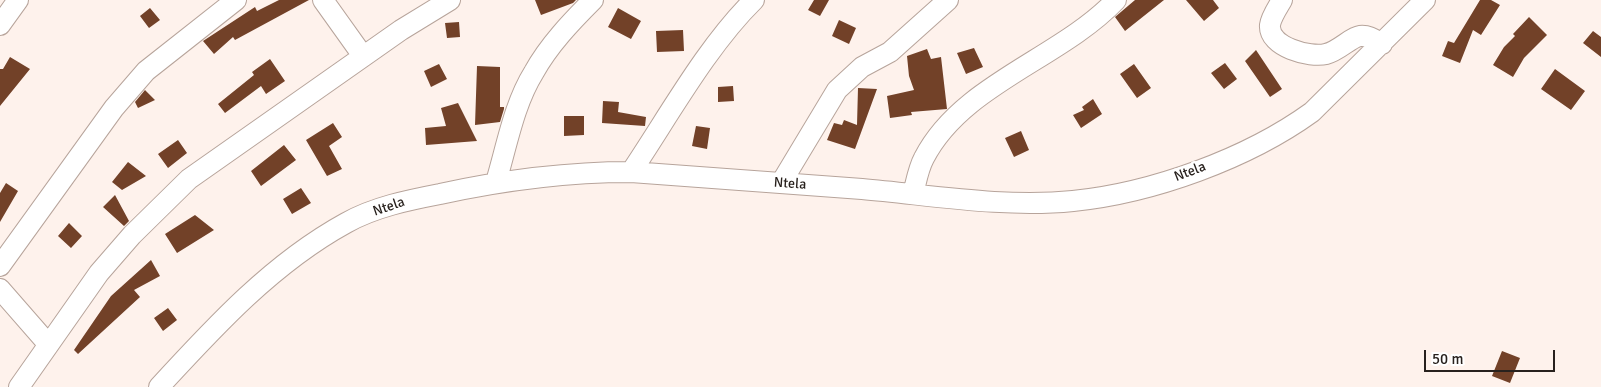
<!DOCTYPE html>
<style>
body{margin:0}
#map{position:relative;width:1601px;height:387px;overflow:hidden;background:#fef2ec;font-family:Signika,sans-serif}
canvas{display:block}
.scale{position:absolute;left:1424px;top:350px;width:131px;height:22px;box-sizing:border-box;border:2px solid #28211d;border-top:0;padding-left:6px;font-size:15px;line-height:18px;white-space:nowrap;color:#28211d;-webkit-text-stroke:4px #fff;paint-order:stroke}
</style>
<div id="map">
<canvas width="1601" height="387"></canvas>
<div class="scale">50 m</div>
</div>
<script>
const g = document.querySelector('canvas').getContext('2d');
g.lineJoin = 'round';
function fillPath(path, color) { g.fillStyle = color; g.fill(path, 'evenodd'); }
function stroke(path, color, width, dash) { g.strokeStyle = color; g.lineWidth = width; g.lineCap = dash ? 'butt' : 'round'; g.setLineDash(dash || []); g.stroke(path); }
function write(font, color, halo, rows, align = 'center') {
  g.font = font + ' Signika,sans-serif'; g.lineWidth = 5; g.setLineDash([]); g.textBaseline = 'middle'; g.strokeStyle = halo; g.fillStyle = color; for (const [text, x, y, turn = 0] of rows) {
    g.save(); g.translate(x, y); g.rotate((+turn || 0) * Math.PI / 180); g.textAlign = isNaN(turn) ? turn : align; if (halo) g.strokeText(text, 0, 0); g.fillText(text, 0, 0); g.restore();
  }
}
fillPath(new Path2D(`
 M 279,0 L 309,0 L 235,40 L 233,37 L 214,54 L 203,41 L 255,7 L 257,11 Z
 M 535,0 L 576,0 L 573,3 L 541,15 Z
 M 814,0 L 829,0 L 820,16 L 808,10 Z
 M 1135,0 L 1164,0 L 1125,31 L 1115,17 Z
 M 1186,0 L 1213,0 L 1219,8 L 1204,21 Z
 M 1480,0 L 1491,0 L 1500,5 L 1481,35 L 1473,30 L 1460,63 L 1442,56 L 1448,41 L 1454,43 Z
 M 150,8 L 160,20 L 149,28 L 140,16 Z
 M 618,8 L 641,21 L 631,39 L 608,27 Z
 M 1529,17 L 1547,35 L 1524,58 L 1513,77 L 1493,65 L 1504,47 L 1515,36 L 1513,34 Z
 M 839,20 L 856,28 L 849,44 L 832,36 Z
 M 459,22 L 460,37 L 447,38 L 445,23 Z
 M 683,30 L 684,51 L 657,52 L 656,31 Z
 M 1593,31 L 1601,37 L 1601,57 L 1583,43 Z
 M 974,48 L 983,67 L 966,74 L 957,53 Z
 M 927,49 L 931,59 L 941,57 L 947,109 L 911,112 L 912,115 L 890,118 L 887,96 L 914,90 L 909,76 L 907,56 Z
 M 1256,50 L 1282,89 L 1270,97 L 1245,61 Z
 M 10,57 L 30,69 L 0,106 L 0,69 L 3,69 Z
 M 270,59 L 285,81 L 266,94 L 261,86 L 225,113 L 218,104 L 254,75 L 252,72 Z
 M 1225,63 L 1237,79 L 1224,89 L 1211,73 Z
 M 439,64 L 447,79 L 431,87 L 424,71 Z
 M 1134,64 L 1151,88 L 1137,98 L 1120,74 Z
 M 477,66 L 500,67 L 500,107 L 504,107 L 504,109 L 500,122 L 475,125 Z
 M 1555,69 L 1585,91 L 1571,110 L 1541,89 Z
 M 733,86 L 734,101 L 718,102 L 718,87 Z
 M 858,88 L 877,89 L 855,149 L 827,140 L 834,123 L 842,125 L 844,120 L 857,125 Z
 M 145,90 L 155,100 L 138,108 L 135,102 Z
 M 1093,99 L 1102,114 L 1081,128 L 1073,115 L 1084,110 L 1082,107 Z
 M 603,101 L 619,102 L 618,112 L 646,117 L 645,126 L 602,123 Z
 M 458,103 L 477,141 L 426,145 L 425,128 L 446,126 L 441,108 Z
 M 564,116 L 584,116 L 584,135 L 564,136 Z
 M 333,123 L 342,137 L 329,146 L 342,169 L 327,176 L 306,140 Z
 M 696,126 L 710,128 L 707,149 L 692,146 Z
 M 1021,131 L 1029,150 L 1014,157 L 1005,138 Z
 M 178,140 L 187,153 L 168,168 L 158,154 Z
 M 284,145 L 296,160 L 261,186 L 251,171 Z
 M 128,162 L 146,176 L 122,190 L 112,182 Z
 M 6,183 L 18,191 L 0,222 L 0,193 Z
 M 301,188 L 311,203 L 292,214 L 283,199 Z
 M 115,195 L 129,221 L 124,226 L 103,207 Z
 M 195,215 L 214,230 L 177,253 L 165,234 Z
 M 69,223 L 82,236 L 71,248 L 58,236 Z
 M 151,260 L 160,276 L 134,290 L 140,297 L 78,354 L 74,350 L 111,296 Z
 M 168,308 L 177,320 L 163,331 L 154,318 Z
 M 1502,351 L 1520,358 L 1510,383 L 1492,376 Z`), '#724128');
const minor = new Path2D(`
 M 323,0 L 363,56
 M 1282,0 C 1278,7 1271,17 1270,25 C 1268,47 1310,58 1326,54 C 1339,51 1351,37 1360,36 C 1369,35 1375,40 1382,44
 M 0,25 L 18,0
 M 631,172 C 668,117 707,46 754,0
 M 496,182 C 507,145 514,104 534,72 C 549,45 571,22 593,0
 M 781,183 L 837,90 L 862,67 L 890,52 L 948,0
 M 913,194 C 916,183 918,169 924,158 C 962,84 1060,59 1116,0
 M 0,266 L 114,108 L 146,71 L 236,0
 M 0,289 L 48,344
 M 19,387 L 99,273 L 132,235 L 189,179 L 401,30 L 450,0
 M 159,387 C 215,326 273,263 346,223 C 374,207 409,200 440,194 C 504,180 566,172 631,172 C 708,178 785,183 862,189 C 931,195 1003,208 1073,201 C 1152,193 1247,159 1312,112 L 1425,0`);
stroke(minor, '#b7a49b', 22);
stroke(minor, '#fff', 20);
write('14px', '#28211d', '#fff', [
 ["Ntela",1190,172,-21],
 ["Ntela",790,184,4],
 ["Ntela",389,207,-19]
]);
</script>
